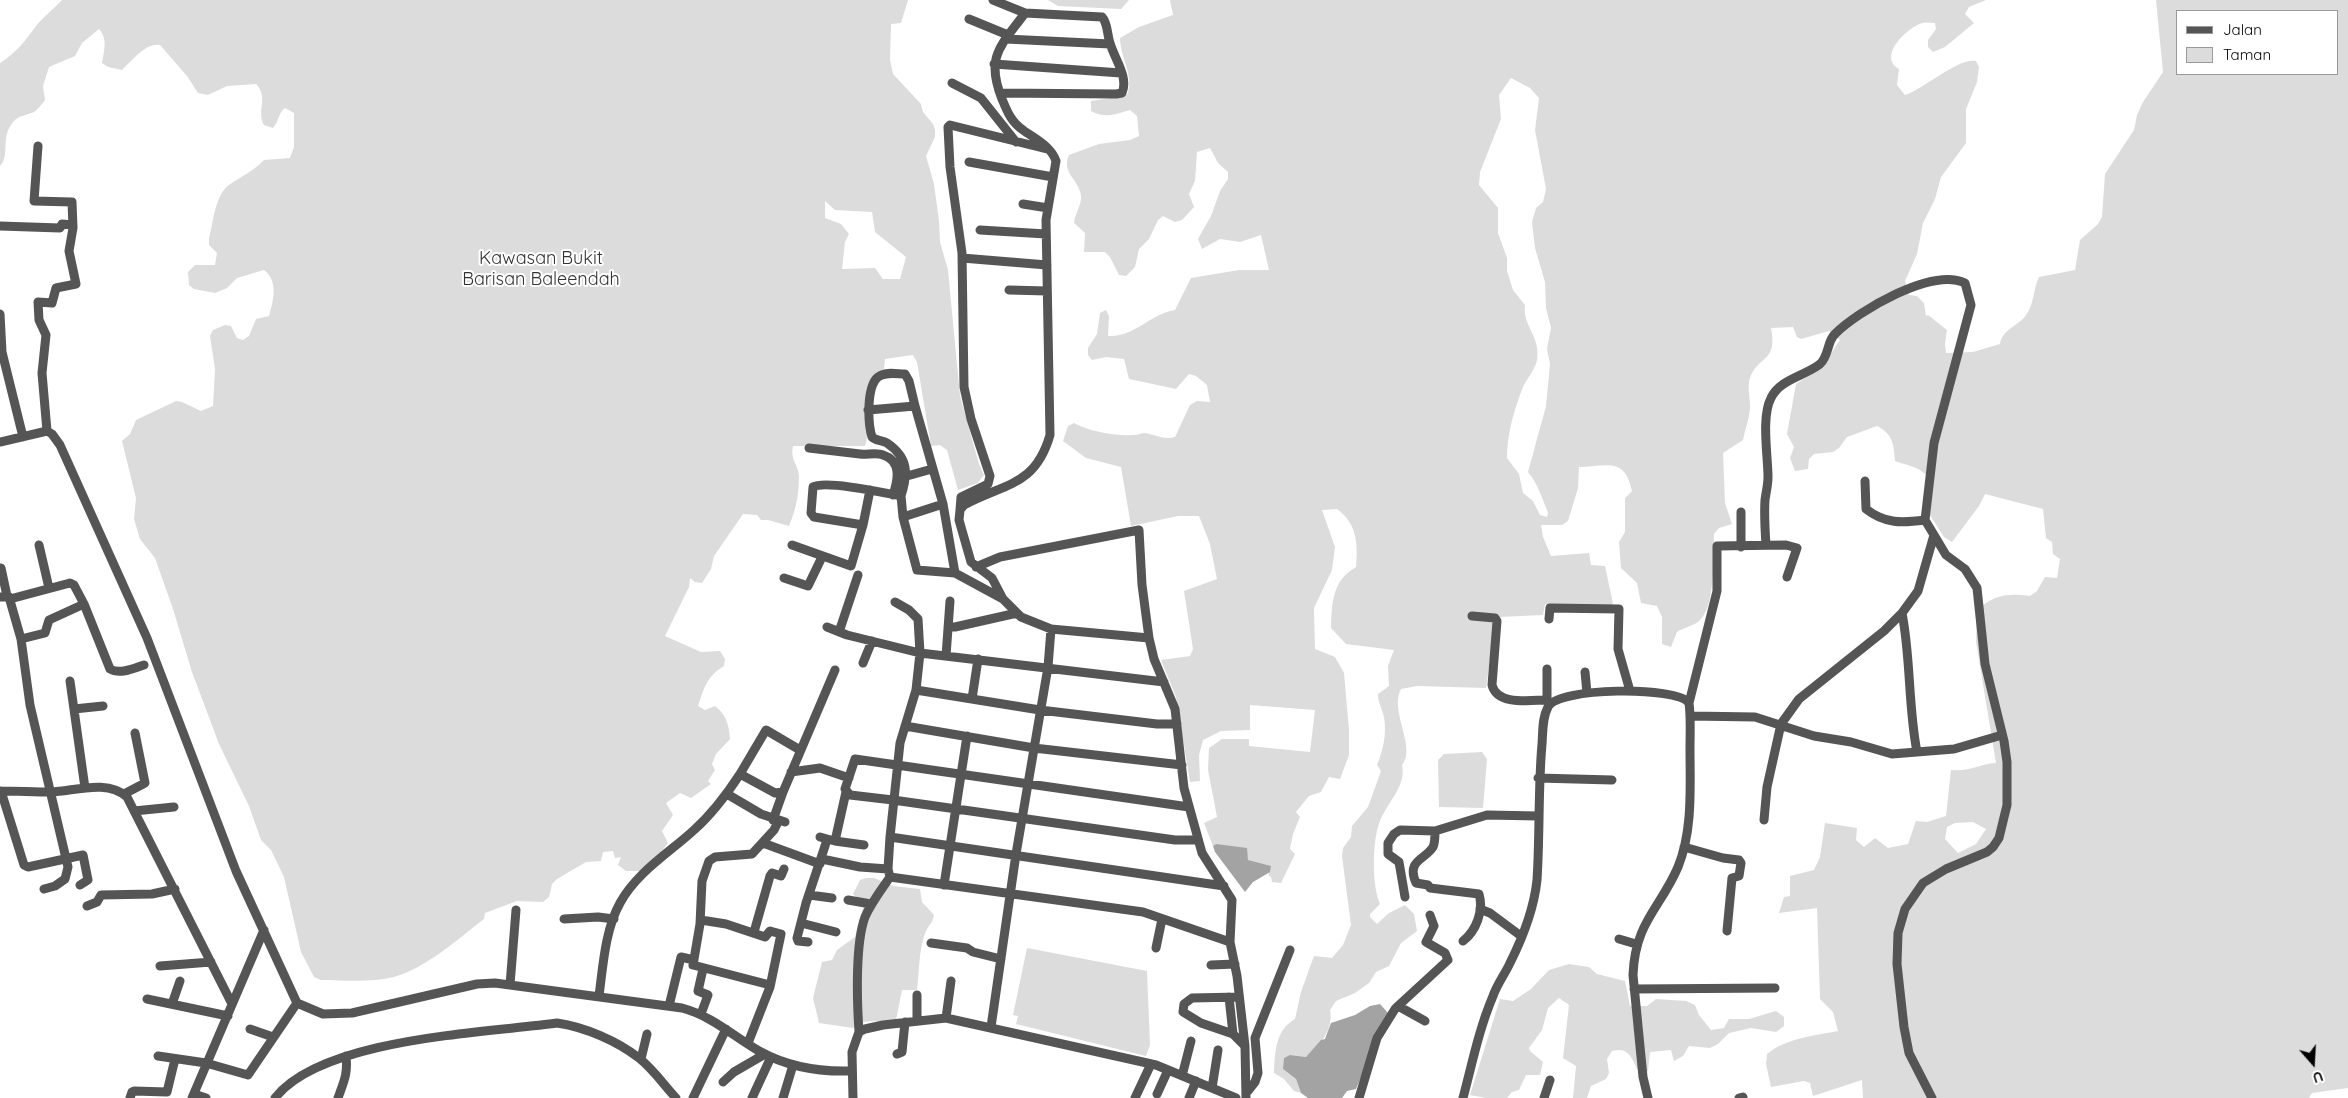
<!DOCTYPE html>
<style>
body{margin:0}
#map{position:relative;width:2348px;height:1098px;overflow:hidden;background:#fff;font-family:Quicksand,sans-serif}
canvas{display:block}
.legend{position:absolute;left:2176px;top:10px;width:162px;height:65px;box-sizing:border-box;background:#fff;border:1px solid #999;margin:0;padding:6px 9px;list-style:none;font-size:15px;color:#000}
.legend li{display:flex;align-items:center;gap:10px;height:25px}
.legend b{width:25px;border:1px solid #999}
.north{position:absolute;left:2288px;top:1038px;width:50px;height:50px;-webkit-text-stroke:4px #fff;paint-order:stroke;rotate:161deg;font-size:14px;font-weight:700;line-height:20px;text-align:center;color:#000}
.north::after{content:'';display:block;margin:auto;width:18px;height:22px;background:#000;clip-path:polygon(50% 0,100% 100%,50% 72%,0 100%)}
</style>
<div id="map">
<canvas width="2348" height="1098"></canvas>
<ul class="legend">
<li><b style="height:6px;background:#555"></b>Jalan</li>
<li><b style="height:14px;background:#dcdcdc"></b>Taman</li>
</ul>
<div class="north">U</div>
</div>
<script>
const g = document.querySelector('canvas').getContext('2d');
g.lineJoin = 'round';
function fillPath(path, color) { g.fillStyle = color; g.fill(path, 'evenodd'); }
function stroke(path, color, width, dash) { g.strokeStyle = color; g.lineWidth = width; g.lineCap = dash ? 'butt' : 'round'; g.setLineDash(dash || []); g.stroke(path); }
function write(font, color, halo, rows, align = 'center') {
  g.font = font + ' Quicksand,sans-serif'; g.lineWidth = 4; g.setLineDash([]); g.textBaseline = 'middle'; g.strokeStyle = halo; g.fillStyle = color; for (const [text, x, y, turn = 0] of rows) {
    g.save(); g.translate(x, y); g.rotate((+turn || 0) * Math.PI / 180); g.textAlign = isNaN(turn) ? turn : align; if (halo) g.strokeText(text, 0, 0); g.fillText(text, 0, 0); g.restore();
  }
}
fillPath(new Path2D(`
 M 62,0 L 908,0 L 901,23 L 891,24 L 890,60 L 893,74 L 921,104 L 923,112 L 933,124 L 935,130 L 935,137 L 926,156 L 934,184 L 939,221 L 940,242 L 948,270 L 960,396 L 979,464 L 984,475 L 978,483 L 958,490 L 947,450 L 940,445 L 931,446 L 917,362 L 913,355 L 885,359 L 884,369 C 880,373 873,377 869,383 C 860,398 872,430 865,446 L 793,446 C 790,460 798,464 799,476 C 799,495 796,509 789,526 L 768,520 L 761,520 L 757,515 L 743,514 L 714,556 L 711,569 L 702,583 L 695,582 L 690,578 L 689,587 L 665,636 L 701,652 L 720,651 L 725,659 L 724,666 C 707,676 704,688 698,706 L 705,710 L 715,706 C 726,714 729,725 730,739 L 716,754 L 712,764 L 715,770 L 708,781 L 711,784 L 691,798 L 680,793 L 666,803 L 673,815 L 662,831 L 668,843 L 647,871 L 626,871 L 618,865 L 621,857 L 615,858 L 613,851 L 603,852 L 601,861 L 586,862 L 557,879 L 552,884 L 549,897 L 543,902 L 517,901 L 485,913 L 484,919 C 458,939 426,968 394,977 C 371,983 344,980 321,980 L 314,977 L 301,952 L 284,877 L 271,850 L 261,840 L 249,806 L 219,744 L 192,672 L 173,609 L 155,558 L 140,539 L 134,519 L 136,498 L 122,441 L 130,434 L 136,420 L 176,401 L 182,402 L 201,411 L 213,406 L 215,369 L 210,336 L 213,330 L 225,325 L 231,326 L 237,338 L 243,340 L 249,336 L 256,319 L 269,316 C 273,302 279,281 264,270 L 237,278 L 227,288 L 215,293 L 194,289 L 189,285 L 188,272 L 195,265 L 215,265 L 217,253 L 209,245 L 209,239 C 213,223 215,195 229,185 C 243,175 251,173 264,160 L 290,158 L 294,147 L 294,113 L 285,108 C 278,113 279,122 273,128 L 264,125 C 256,111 269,97 256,84 L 227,86 L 208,95 L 198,93 L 187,76 L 160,45 C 145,43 133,60 122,70 L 108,67 L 102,63 C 104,51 108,38 99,29 L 82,43 L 75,56 L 49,67 L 43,86 L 45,100 C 42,104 38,109 34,112 C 25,116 17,115 11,125 C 1,139 10,156 0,166 L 0,63 C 16,53 25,41 36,26 C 43,17 54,9 62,0 ZM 825,201 L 835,210 L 872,212 L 875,232 L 906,257 L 900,279 L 883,279 L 875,268 L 842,269 L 845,242 L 849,234 L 841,224 L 825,218 Z
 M 1048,0 L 1129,0 L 1121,9 L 1058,6 Z
 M 1170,0 L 1986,0 L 1969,7 L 1965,14 L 1974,23 L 1945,47 L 1933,52 L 1928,47 L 1928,40 L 1936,29 L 1935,23 C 1931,23 1926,22 1923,23 C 1910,25 1876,56 1899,69 L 1897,85 L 1905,95 C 1925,88 1959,57 1976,61 L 1979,67 L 1977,82 L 1966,109 L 1966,143 L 1941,177 L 1935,199 L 1923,223 L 1917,254 L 1905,281 L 1909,295 L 1917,296 L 1924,303 L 1926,316 L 1928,315 L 1947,330 L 1945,344 L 1946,353 L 1973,352 L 2000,344 C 2002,329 2019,326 2026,315 C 2034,305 2033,289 2039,277 L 2075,270 L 2080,240 L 2098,224 L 2102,217 L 2105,174 L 2134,130 L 2137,115 L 2143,102 L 2163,72 L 2156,0 L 2348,0 L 2348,1088 L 2312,1093 L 2309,1098 L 1863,1098 L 1862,1080 L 1813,1096 L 1810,1083 L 1804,1081 L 1771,1087 L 1766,1064 L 1767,1054 C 1787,1038 1813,1036 1838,1031 L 1833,1012 L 1820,999 L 1817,908 L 1779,913 L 1784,897 L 1790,896 L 1790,876 L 1814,870 L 1820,857 L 1825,823 L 1857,828 L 1856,840 L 1864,847 L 1875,838 L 1888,848 L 1908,844 L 1916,821 L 1927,822 L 1946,816 L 1951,770 C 1970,772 1979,764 1996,763 L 1976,642 L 1977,611 C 1992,595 2008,593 2030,596 L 2037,591 L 2045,577 L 2057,578 L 2060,559 L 2053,554 L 2052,542 L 2046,538 L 2043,509 L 1985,494 L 1979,506 L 1952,542 L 1944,537 L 1930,515 L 1933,482 C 1918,465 1914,468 1895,461 C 1894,445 1893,434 1877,426 L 1847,437 L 1839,448 L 1833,452 L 1814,454 L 1809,459 L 1808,469 L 1795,471 L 1790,458 L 1794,447 L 1787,434 L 1796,384 L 1821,368 L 1840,340 L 1829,331 L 1801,339 L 1797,337 L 1793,327 L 1771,328 C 1778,363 1758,355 1750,378 C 1747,386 1750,397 1750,406 C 1750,417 1745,429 1743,440 L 1723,453 L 1725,503 L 1732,524 L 1719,528 L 1714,534 C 1713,555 1716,609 1698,622 C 1692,626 1683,628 1677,632 L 1671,647 L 1662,644 L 1662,617 L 1657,606 L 1641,603 L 1637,583 L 1621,568 L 1619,542 L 1625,532 L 1625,498 L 1632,491 C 1625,457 1608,466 1579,467 L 1578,488 L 1568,521 L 1562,525 L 1541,525 L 1543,537 L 1551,556 L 1589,553 L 1591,565 L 1605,566 L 1613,604 L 1608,606 L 1545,604 L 1543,615 L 1499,617 L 1493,636 L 1486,688 L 1417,686 L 1401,689 C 1389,711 1417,748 1402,765 C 1407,787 1385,804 1379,824 C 1372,844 1372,886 1380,904 L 1370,914 L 1370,917 L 1377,924 L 1389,913 L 1405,905 L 1414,914 L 1417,931 L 1401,943 L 1389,966 L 1376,972 L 1369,983 L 1355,993 L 1336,1001 L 1330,1010 C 1334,1028 1320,1047 1306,1057 L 1290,1055 L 1283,1069 L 1296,1079 L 1301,1093 L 1294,1091 L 1284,1079 L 1274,1073 C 1275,1053 1275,1030 1295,1019 L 1301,992 L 1314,956 L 1332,958 L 1343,945 L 1351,925 L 1342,856 L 1343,848 L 1351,837 L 1352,826 L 1368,807 L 1381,771 L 1377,765 C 1383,751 1387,733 1384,717 C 1382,708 1378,703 1378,694 L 1389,686 L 1388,666 L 1394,650 L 1346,644 L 1331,628 C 1332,602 1332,581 1356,567 C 1358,543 1357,524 1337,509 L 1322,510 L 1335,547 L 1332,570 L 1314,608 L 1315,649 L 1335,657 L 1344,673 L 1349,730 L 1349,755 L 1340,779 L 1329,777 L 1321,792 L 1309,796 L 1296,812 L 1300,817 L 1293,834 L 1290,849 L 1295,854 L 1281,883 L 1272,882 L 1271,877 L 1269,876 L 1267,865 L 1255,863 L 1248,860 L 1247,855 L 1216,844 L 1213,846 L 1204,823 L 1217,817 L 1208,770 L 1209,748 L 1222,739 L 1249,739 L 1249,746 L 1310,752 L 1315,710 L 1250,705 L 1250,730 L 1221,731 L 1203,740 L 1199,755 L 1200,781 L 1190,782 L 1176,697 L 1161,660 L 1190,656 L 1193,649 L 1184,591 L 1217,579 L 1210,544 L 1199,516 L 1178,516 L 1131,526 L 1121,467 L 1086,458 L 1063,441 L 1068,426 L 1074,423 C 1090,432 1116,436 1134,435 C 1138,435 1142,433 1145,433 C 1157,435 1163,440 1175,437 L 1190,405 L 1197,401 L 1210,402 L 1207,385 L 1196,376 L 1189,374 L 1176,389 L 1129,379 L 1124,359 L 1106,357 L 1092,360 L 1088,355 L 1088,348 L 1097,334 L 1100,313 L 1106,310 L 1109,316 L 1108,336 C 1133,338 1152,313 1175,310 L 1191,278 L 1239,270 L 1269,270 L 1261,235 L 1240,242 L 1220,239 L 1202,249 L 1198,239 L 1211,216 L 1220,191 L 1228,179 L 1228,172 L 1218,163 L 1210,148 L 1197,152 L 1195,181 L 1189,194 L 1194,207 L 1182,220 L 1175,222 L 1163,216 L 1158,220 L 1149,239 L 1139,249 L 1135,267 L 1126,276 L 1119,275 L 1110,257 L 1105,252 L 1084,252 L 1085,233 L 1074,223 C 1075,213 1082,205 1081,195 C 1078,179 1061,172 1069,155 L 1099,144 L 1130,140 L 1139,136 L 1137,116 L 1130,110 C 1116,114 1105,119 1091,111 L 1091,101 L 1127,95 C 1135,77 1120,57 1120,38 L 1139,27 L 1173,15 ZM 2177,11 L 2337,11 L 2337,74 L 2177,74 ZM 1511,78 L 1530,88 L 1539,98 L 1535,130 L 1546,189 L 1543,202 L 1536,208 L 1532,222 L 1535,248 L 1545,282 L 1546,308 L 1551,328 L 1547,349 L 1550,364 L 1546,406 L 1528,472 C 1538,484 1542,498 1548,513 L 1547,517 L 1540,515 L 1533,501 L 1523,493 L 1519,474 L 1507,458 C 1507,434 1514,410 1523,387 C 1527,378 1535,370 1537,360 C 1541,336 1522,326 1525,305 L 1513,290 L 1507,271 L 1507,258 L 1498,233 L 1498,208 L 1479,185 L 1480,172 L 1501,119 L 1499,95 ZM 1973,822 L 1986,829 L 1976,844 L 1958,853 L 1945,839 L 1947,827 L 1955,823 Z
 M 1482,752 L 1487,759 L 1483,808 L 1439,807 L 1438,760 L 1444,754 Z
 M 866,878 L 874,878 L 893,886 L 920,889 L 922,902 L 934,915 L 932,922 C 918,937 920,969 917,990 L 902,990 L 896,1020 L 859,1022 L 853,1028 L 819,1023 L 813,998 L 822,962 L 832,960 L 837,950 L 855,937 L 864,905 L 853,894 L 860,880 Z
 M 1027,948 L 1147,971 L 1150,1045 L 1146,1056 L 1016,1024 L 1018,1016 L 1013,1015 Z
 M 1569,964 L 1589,967 L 1597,974 L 1625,981 L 1630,1006 L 1647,1006 L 1656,999 L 1686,1001 L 1695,1005 L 1699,1015 L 1711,1030 L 1724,1028 L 1729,1019 L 1749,1019 L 1776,1011 L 1784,1017 L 1784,1026 L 1776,1032 L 1751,1028 L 1729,1033 L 1718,1044 L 1710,1048 L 1689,1046 L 1683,1056 L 1674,1061 L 1671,1050 L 1650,1052 L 1648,1071 L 1637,1069 C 1631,1056 1628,1047 1612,1051 L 1607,1059 L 1609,1073 L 1606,1079 L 1591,1086 L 1587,1098 L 1573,1098 L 1576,1066 L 1563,1058 L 1569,1005 L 1559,998 L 1548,1008 L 1542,1030 L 1529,1048 L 1530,1051 L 1543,1062 L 1540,1075 L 1526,1075 L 1519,1090 L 1512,1092 L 1507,1098 L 1486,1098 L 1470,1095 L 1500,999 L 1513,1001 L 1531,989 L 1549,970 Z`), '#dcdcdc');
fillPath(new Path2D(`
 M 1216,844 L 1247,848 L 1248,860 L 1271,866 L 1270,872 L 1253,882 L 1245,892 L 1215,852 L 1213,846 Z
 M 1380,1004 L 1388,1013 L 1356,1089 L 1347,1091 L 1342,1098 L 1308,1098 L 1301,1093 L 1296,1079 L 1283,1069 L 1284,1058 L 1290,1055 L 1306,1057 L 1321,1040 L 1325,1039 L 1331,1023 L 1355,1015 L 1370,1006 Z`), '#a3a3a3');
stroke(new Path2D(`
 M 993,0 L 1025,13 L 1102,17 C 1108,23 1107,35 1110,43 C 1114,58 1129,77 1122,93 L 1116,94 L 1000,93
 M 969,19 L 1008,35
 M 1006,39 L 1110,44
 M 994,64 L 1121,73
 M 952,83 L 981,98 L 1016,142
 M 38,146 L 34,201 L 72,202 L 73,228 L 69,251 L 76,284 L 56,288 L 52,303 L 38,302 L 39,320 L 46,335 L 42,373 L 47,431
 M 969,162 L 1053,177
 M 1023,204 L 1048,208
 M 0,226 L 60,228 L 62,224 L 73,225
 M 980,230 L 1046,234
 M 962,258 L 1047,265
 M 1009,290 L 1047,291
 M 0,314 L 2,352 L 23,437
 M 915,406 L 943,504 L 955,573 L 1003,599
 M 868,410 L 915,406 L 909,381 L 905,374 C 897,374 886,371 878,377 C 866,387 868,424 872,437 C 876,441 882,440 887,443 C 909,458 908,474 901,496
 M 0,442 L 47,431 L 52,434 L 60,445 L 147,638 L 236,871 L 297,1003 L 323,1014 L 352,1013 L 477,984 L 495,983 L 682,1008 C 712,1016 733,1036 759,1051 C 788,1067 819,1072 851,1071
 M 809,448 C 826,450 843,452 860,454 C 867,455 877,452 883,455 C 902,461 898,480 893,495
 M 907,476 L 932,469
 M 1865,481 L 1866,509 C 1885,524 1902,523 1925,520
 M 960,510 L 961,497 L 988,484 L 990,476 L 971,419 L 964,387 L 962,253 L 950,167 L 948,127 L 950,125 L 1047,149
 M 903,517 L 943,504
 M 863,525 L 870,490
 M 39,545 L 49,588
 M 792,545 L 851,566 L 863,525 L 814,517 L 811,513 L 813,487 C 825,480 885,493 901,496 L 903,517 L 917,570 L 955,573
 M 1766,545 C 1765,530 1764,515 1765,500 C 1766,492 1768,485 1768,477 C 1768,456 1761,417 1771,398 C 1780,379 1805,376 1820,364 C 1829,356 1827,341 1835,334 C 1858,311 1932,267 1965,283 L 1971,305 L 1934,443 L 1925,520 L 1946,555 L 1965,569 L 1977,588 L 1985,664 L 2004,741 L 2007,762 L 2007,805 L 1999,838 L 1993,847 L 1987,852 L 1946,869 L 1923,883 L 1905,909 L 1898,933 L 1897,964 L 1904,1027 L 1909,1053 L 1932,1098
 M 1741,547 L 1741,512
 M 976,567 L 1000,557 L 1139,530 L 1142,585 L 1149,638 L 1154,659 L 1175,709 L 1184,788 L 1202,853 L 1232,900 L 1230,942 L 1237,976 L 1245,1046 L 1246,1098
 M 1,568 L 7,596
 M 784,578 L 808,586 L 822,557
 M 0,597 L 9,597 L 21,639 L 30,705 L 68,867 L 65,879 L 55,886 L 44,889
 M 10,599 L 70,583 L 74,585 L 84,604
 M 1902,613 C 1911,659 1908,706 1917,752
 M 1472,616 L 1495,618 L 1497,621 L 1492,685 C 1497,706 1531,700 1547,700 L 1550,703
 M 1549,619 L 1550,608 L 1619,609 L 1618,649 L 1630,691
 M 827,627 L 847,635 L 920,653 L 1164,682
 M 948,627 L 955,627 L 1017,613
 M 1051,629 L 1149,638
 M 839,632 L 858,575
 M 21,639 L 45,633 L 49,620 L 84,604 L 110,669 C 120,675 134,668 144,665
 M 946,656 L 950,601
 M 863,663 L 872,641
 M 1547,669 L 1547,700
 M 1585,672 L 1587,693
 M 70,681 L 85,788
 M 916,690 L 1040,710 L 1157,724 L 1177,724
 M 972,699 L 978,659
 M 1689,703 L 1717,591 L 1717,546 L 1786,545 L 1797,548 L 1787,577
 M 74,709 L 103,706
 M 1691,716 L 1755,717 L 1814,736 L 1851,742 L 1892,754 L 1954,749 L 2002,735
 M 905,726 L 1034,748 L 1182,765
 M 791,772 L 820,768 L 849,778
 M 740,774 L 766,730 L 800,750
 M 1538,778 L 1612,780
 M 0,791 C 17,791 34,792 51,792 C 75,791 107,779 127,797 L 232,1004
 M 1,791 L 24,865 L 28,867 L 83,855 L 88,880 L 80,885
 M 124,794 L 145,783 L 135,733
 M 727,794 L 761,814 L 785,822
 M 1189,807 L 855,759 L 845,789 L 850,795 L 893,800 L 1175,840 L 1198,840
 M 134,811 L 174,807
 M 773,820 L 783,792
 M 1764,820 L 1767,787 L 1781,724 L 1799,699 L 1884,631 L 1902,613 L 1918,591 L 1934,535
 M 1435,831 C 1435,836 1435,843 1433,847 C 1425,860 1406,860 1416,883 L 1428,885 L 1430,888 L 1479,894 C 1484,911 1476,931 1463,941
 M 890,837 L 1224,886
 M 827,839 L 835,841 L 846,792
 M 835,841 L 864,845
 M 763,843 L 820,864
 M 1684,847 L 1723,858 L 1739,860 L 1741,863 L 1739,876 L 1732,878 L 1727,931
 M 822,859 L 860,867 L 888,869
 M 890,877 L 1143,912 L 1230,942
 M 944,885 L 967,736
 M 809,895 L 832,898
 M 1405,897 L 1399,862 L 1388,854 L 1388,843 L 1394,834 L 1400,830 L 1435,831 L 1487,815 L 1538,816
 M 848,900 L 871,904
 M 87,906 L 97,902 L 101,895 L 152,894 L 175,889
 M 1480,909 L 1490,913 L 1521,936
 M 564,919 L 598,917 L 614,919
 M 701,920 L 726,924 L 765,937 L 770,931 L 781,934 L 770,987 L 748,1043
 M 801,923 L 836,932
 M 754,932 L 770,876 L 772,873 L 781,876 L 784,869
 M 1619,939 L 1636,944
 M 808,942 L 798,941 L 797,938 L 806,903 L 825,846 L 827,839 L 820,837
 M 931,943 L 967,948 L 973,952 L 1001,959
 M 1156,948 L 1162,919
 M 1211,965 L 1235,964
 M 160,966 L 211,962
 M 510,985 L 516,910
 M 770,985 L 693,965 L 700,924 L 702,881 L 709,861 L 715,857 L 752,854 L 774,830 L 778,822
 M 1634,989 L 1775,988
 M 599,996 C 603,966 605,930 620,903 C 637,872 669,853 694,830 C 712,814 727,794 740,774 L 775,793 L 783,792 L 835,670
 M 1229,997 L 1233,1034
 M 1239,997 L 1192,998 L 1184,1004 L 1183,1012 L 1201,1023 L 1233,1034 L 1245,1046
 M 147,999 L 228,1016
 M 172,1004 L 180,981
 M 669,1006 L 681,957 L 694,960
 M 1398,1006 L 1448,960 L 1445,953 L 1426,942 L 1434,926 L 1430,915
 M 701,1014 L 708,995 L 698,991 L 703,969
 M 946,1018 L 951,981
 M 917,1021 L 917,995
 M 991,1027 L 1016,854 L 1048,667 L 1051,629 L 1021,617 L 1003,599 L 992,578 L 971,562 L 959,520 L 960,510 L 964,505 C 1004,483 1035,487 1050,435 L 1046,220 L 1056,161 C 1051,146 1035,139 1023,130 C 1011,122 1007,111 1002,99 C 985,56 1001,46 1025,13
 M 250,1029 L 273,1037
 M 859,1032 C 857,1002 855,944 865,917 C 871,903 881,890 890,877 L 888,869 L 890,837 L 900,743 L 916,690 L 920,653 L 918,619 L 909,610 L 895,602
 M 897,1054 L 902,1052 L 905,1022
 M 158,1056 L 206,1063 L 248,1075 L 297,1003
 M 641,1059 L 647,1034
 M 1182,1076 L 1191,1041
 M 723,1082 L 734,1072 L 765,1054
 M 1212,1088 L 1218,1050
 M 1248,1091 L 1255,1082 L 1258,1073 L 1255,1038 L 1290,950
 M 194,1094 L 206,1098
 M 1157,1094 L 1168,1070
 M 130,1098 L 132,1092 L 134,1091 L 167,1092 L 175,1059
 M 192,1098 L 264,930
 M 275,1098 C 322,1038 485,1033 557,1023 C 585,1027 617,1041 639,1058 C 653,1069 664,1085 676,1098
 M 338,1098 C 344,1081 348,1074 346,1056
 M 693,1098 L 726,1029
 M 752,1098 L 771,1057
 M 783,1098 L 793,1065
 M 853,1098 L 852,1052 L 859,1032 L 865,1029 L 883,1025 L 946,1018 L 1156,1065 L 1236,1098
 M 1135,1098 L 1151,1064
 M 1189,1098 L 1196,1081
 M 1359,1098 L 1377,1038 L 1395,1009 L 1398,1006 L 1425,1021
 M 1463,1098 C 1472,1064 1479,1029 1493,996 C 1497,984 1505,974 1510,963 C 1523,937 1534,909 1537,880 C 1540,834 1538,789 1542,744 C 1543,731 1542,718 1548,707 C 1557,687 1677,686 1689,703 C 1691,718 1690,733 1690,749 C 1690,787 1693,830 1678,867 C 1660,909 1635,922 1633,975 L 1643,1077 L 1648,1098
 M 1544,1098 L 1550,1080
 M 1739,1098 L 1743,1097`), '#555', 9);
write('18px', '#333', '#fff', [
 ["Kawasan Bukit",541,259],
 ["Barisan Baleendah",541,280]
]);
</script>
